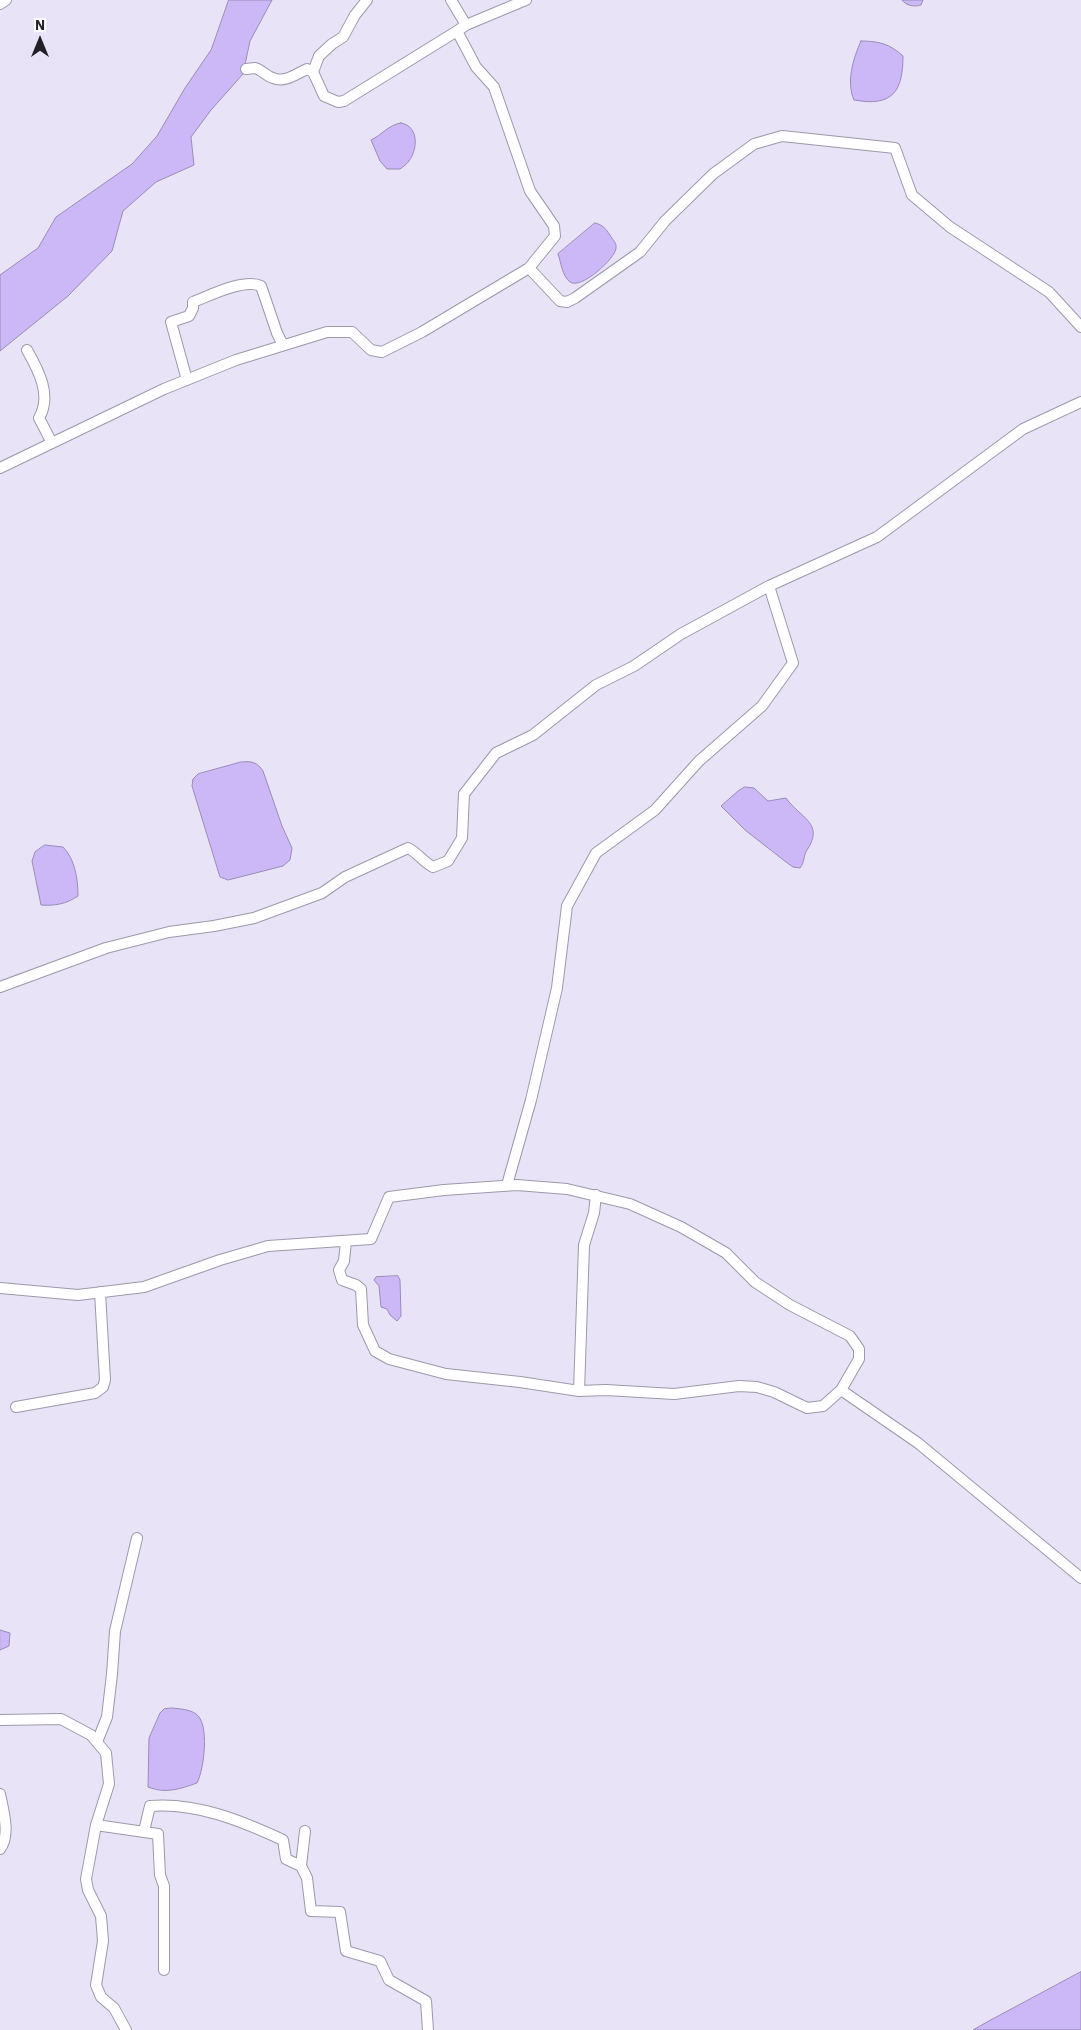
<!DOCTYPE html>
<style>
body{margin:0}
#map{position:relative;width:1081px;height:2030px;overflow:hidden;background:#e9e3f7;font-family:"IBM Plex Sans",sans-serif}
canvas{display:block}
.north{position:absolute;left:15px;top:15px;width:50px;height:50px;-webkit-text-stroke:4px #fff;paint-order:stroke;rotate:0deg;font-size:14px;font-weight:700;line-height:20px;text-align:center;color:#232128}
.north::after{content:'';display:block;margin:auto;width:18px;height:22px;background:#232128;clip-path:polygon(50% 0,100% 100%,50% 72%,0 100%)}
</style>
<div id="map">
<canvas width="1081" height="2030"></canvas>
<div class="north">N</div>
</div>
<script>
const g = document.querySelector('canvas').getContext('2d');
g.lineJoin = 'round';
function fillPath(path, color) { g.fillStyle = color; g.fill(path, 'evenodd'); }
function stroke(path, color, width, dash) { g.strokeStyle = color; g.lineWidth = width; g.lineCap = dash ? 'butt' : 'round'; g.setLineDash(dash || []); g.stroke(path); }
const water = new Path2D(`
 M 229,0 L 272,0 L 250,41 L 243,74 L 211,110 L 191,137 L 194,165 L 156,182 L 123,211 L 112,251 L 68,296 L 0,351 L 0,275 L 38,248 L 56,217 L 132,164 L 157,136 L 185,88 L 211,50 Z
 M 902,0 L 923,0 L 921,5 C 915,7 906,6 902,0 Z
 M 861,41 C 879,41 890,44 903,56 C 903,92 892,107 854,100 C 846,82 853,59 861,41 Z
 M 401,123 C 419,126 418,149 409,161 C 407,164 403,167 400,169 L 387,169 L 380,161 L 371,140 C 382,135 388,125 401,123 Z
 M 595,223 C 603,225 605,228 610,235 C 612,239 617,243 616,248 C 616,258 581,290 570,282 C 562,276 561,262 558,254 Z
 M 241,762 C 252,761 257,762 263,771 L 282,826 L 292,848 L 290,860 L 283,866 L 228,880 L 220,877 L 192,786 L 193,779 L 198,774 Z
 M 745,787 L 754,788 L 768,801 L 786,798 C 800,818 825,823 807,850 C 803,856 805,862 800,868 L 793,867 L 786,862 L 745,830 L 721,806 L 738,791 Z
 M 45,845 L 63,847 C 75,859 78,879 78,896 C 66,904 55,906 41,905 L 32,861 L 35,852 Z
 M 398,1276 L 400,1280 L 401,1316 L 397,1321 L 390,1315 L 387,1309 L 381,1307 L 379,1286 L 374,1280 L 376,1277 Z
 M 0,1630 L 10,1633 L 9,1646 L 0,1650 Z
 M 172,1708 C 180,1709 189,1709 196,1714 C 210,1723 204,1770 197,1783 C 180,1789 166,1794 148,1787 L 149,1738 L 160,1713 L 164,1709 Z
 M 1081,1972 L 1081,2030 L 973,2030 L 987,2022 Z`);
fillPath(water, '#ccb8f6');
stroke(water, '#998bb8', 1);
const street = new Path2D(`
 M 451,0 L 466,25
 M 0,4 L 6,0
 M 246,69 L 255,68 C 262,70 266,76 273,78 C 285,83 296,74 307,69 L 313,72 L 324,96 L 338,102 L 344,101 L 457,31
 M 313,72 L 319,56 L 332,44 L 343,37 L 355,15 L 367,0
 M 529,268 L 560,301 L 567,302 L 575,298 L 640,252 L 665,221 L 713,174 L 754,144 L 782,136 L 895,148 L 912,195 L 950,227 L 1049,292 L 1081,327
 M 27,350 C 39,371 52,396 39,418 L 52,443
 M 187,380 L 171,322 L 189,316 L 193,308 L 193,302 C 209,296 244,278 261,286 L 277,333 L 283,345
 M 0,468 L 164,389 L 236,360 L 327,332 L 352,332 L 371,350 L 382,352 L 422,332 L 529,268 L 555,236 L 554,226 L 530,191 L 494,87 L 476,67 L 457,31 L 466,25 L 526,0
 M 0,987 L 106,948 L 169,932 L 214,926 L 254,918 L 322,893 L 345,877 L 408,848 C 418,853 422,861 433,867 L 448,861 L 462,838 L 464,794 L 496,753 L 533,735 L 596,685 L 634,666 L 681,634 L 769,586
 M 507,1185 L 531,1100 L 557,988 L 567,906 L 596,853 L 655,810 L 699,761 L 762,706 L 793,663 L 769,586 L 877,537 L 1023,429 L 1081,402
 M 346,1241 L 344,1261 L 339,1270 L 342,1280 L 356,1285 L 361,1289 L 363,1325 L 375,1351 L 389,1359 L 446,1374 L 520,1382 L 579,1391 L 584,1245 L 594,1213 L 596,1195
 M 0,1288 L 78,1295 L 144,1287 L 220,1260 L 268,1246 L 371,1239 L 389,1197 L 444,1190 L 517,1185 L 567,1189 L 630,1204 L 681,1227 L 726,1253 L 755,1282 L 790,1305 L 850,1336 L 859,1349 L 859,1359 L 841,1390 L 918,1443 L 1081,1578
 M 579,1391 L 606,1390 L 674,1394 L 739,1386 L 757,1387 L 774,1392 L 807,1408 L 823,1406 L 841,1390
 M 16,1407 L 95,1393 L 103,1387 L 105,1380 L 100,1292
 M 0,1720 L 61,1719 L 91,1735 L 106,1753 L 109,1784 L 96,1825 L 86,1879 L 88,1890 L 101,1916 L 103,1941 L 96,1985 L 101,1997 L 114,2008 L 126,2030
 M 97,1742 L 107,1717 L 112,1674 L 115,1631 L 137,1538
 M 0,1794 C 3,1809 11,1836 0,1849
 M 96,1825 L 158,1834 L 160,1875 L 164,1886 L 164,1970
 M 144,1831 L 150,1806 C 196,1802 242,1821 283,1840 L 286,1859 L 301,1866 L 307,1878 L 311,1911 L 340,1912 L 346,1951 L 380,1961 L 389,1980 L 426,2001 L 428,2030
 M 301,1866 L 305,1831`);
stroke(street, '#9d98aa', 12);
stroke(street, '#fff', 10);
</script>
